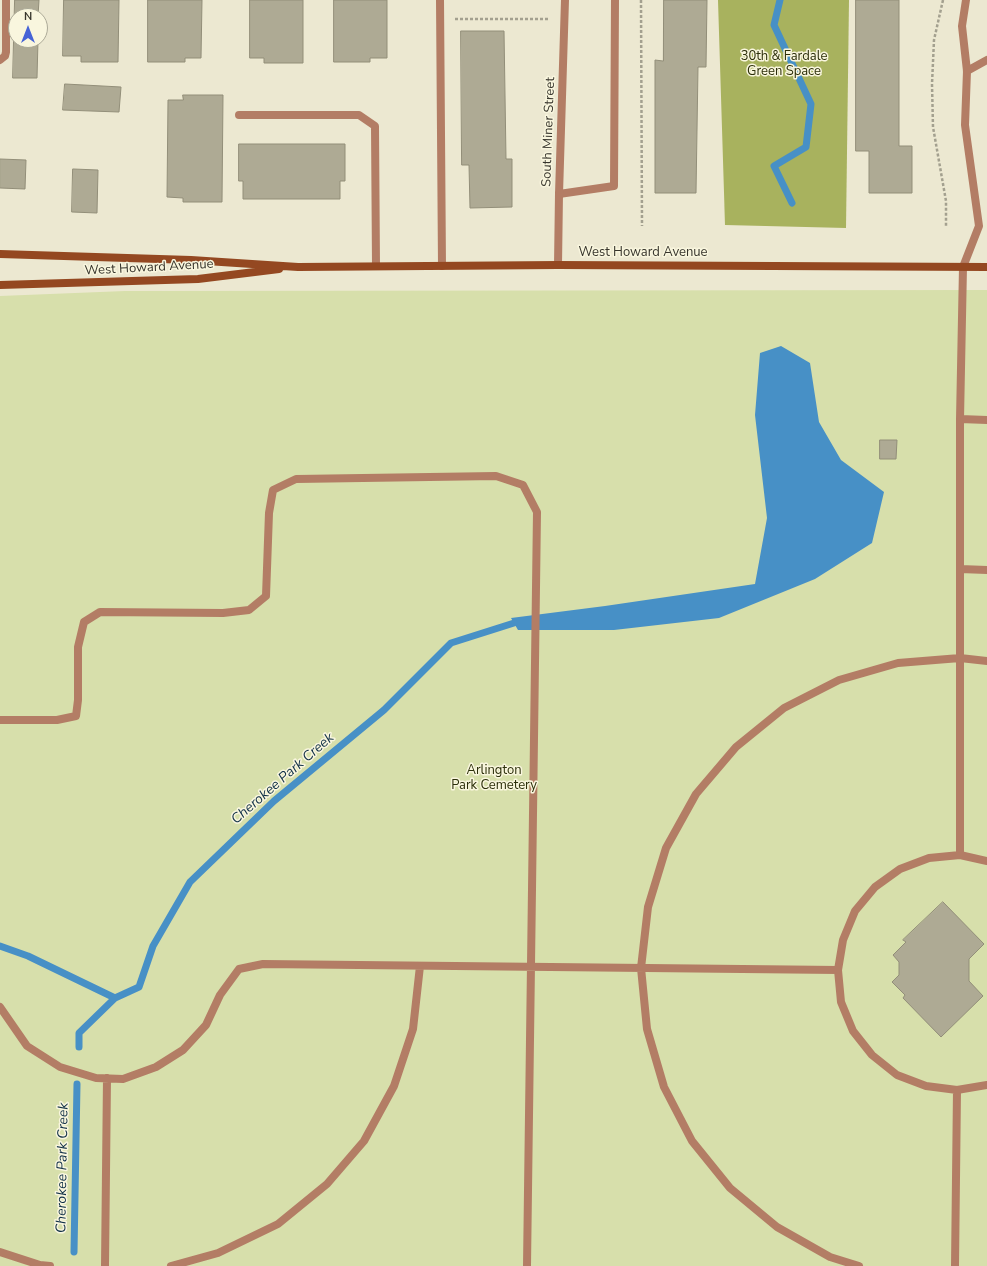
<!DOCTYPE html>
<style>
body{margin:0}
#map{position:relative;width:987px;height:1266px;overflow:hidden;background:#ece8d1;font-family:"Nunito Sans",sans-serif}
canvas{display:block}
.north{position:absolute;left:8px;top:8px;width:40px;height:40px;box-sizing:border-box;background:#f9f6de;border:1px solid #aba997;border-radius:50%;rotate:0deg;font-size:11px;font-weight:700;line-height:16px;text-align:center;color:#37352c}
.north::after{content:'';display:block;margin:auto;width:14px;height:18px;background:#4663d6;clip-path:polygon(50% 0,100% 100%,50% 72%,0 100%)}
</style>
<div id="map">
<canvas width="987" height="1266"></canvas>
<div class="north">N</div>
</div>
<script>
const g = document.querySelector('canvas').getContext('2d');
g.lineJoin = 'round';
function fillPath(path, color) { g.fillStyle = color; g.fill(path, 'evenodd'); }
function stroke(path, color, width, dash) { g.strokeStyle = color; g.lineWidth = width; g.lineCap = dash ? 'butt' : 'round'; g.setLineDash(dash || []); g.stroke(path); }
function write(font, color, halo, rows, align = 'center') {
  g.font = font + ' "Nunito Sans",sans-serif'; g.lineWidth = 3; g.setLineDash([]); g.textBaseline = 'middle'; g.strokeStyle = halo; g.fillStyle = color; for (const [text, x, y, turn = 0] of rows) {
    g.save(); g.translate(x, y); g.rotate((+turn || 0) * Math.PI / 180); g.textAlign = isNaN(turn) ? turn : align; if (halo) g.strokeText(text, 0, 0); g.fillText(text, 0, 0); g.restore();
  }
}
fillPath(new Path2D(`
 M 987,290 L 987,1266 L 0,1266 L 0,296 L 125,291 Z`), '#d7dfab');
fillPath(new Path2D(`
 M 718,0 L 849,0 L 846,228 L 725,225 Z`), '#a8b25e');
fillPath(new Path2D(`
 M 781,346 L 810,363 L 819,422 L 841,460 L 884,492 L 872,543 L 815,579 L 719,618 L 614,630 L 518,630 L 511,618 L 605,606 L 755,584 L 767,518 L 755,415 L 760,353 Z`), '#4790c6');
stroke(new Path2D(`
 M 780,0 L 774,25 L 811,104 L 806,147 L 774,166 L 792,203
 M 0,946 L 28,956 L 115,998 L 139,987 L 153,946 L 190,882 L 274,801 L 384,710 L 451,643 L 514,623
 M 79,1047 L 79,1033 L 115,998
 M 74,1252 L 77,1084`), '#4790c6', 7);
const building = new Path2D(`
 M 15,0 L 39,0 L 38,16 L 16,16 L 16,40 L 38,40 L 37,78 L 13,78 Z
 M 64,0 L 119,0 L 118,62 L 81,62 L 81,56 L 63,56 Z
 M 148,0 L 202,0 L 201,58 L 185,58 L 185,62 L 148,62 Z
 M 250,0 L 303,0 L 303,63 L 264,63 L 264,58 L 250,58 Z
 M 334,0 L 387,0 L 387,58 L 370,58 L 370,62 L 334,62 Z
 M 664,0 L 707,0 L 706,67 L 698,67 L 696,193 L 655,193 L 655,60 L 663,61 Z
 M 856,0 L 899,0 L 899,146 L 912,146 L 912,193 L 869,193 L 869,151 L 856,151 Z
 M 461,31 L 504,31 L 506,159 L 512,159 L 512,207 L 470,208 L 469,165 L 462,165 Z
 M 65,84 L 121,87 L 119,112 L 63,110 Z
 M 183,95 L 223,95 L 222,202 L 183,202 L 183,198 L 167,197 L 168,100 L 183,100 Z
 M 239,144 L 345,144 L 345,181 L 340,181 L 340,199 L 243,199 L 243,181 L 239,181 Z
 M 0,159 L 26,160 L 25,189 L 0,188 Z
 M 73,169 L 98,170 L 97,213 L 72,212 Z
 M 880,440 L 897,440 L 896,459 L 880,459 Z
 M 943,902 L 984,944 L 969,959 L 969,981 L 983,996 L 941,1037 L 903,998 L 905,995 L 892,982 L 899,975 L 899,962 L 893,955 L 906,942 L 903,940 Z`);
fillPath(building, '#aeaa94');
stroke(building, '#928e79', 1);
stroke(new Path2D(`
 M 641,0 L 642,226
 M 943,0 L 934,40 L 932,84 L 933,127 L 946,201 L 946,226
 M 455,19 L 550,19`), '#a3a08f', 2.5, [3, 2]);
stroke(new Path2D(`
 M 440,0 L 442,266
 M 966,0 L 962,26 L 967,71 L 965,125 L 979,226 L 963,267 L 960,419 L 987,420
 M 0,60 L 5,56 L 6,52 L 6,0
 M 967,71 L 987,60
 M 239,115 L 359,115 L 375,126 L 376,266
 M 559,194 L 614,186 L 615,0
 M 960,569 L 987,570
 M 0,720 L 57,720 L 76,716 L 78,700 L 78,647 L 84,622 L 100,612 L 223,613 L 249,610 L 266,596 L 269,513 L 273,490 L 296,479 L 496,476 L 523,485 L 537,512 L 527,1266
 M 960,855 L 960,419
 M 987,861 L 960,855 L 929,858 L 900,869 L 875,887 L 855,911 L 843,940 L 838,970 L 841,1002 L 853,1031 L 872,1055 L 897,1075 L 926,1086 L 957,1090 L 987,1085
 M 0,1007 L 27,1046 L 60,1067 L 96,1078 L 123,1079 L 156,1067 L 183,1050 L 206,1025 L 220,995 L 239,969 L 263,964 L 838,970
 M 0,1252 L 40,1265 L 50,1266
 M 105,1266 L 107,1078
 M 171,1266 L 218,1253 L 278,1224 L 327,1184 L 364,1141 L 394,1086 L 413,1029 L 420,966
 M 859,1266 L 830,1257 L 777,1227 L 730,1188 L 692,1141 L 664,1087 L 647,1029 L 641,968 L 648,907 L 666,848 L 696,794 L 736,747 L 784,708 L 839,680 L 898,663 L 960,658 L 987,661
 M 955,1266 L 957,1090`), '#b37d65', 8);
stroke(new Path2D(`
 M 558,265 L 559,194 L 565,0`), '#b37d65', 8);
stroke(new Path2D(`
 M 0,254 L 191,260 L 298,267 L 558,265 L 987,267
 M 0,285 L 198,279 L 279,269`), '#944821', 8);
write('13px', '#2c2f0a', '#f9f6de', [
 ["30th & Fardale",784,57],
 ["Green Space",784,72],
 ["Arlington",494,771],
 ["Park Cemetery",494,786]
]);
write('13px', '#37352c', '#f9f6de', [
 ["South Miner Street",549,132,-88],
 ["West Howard Avenue",643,253],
 ["West Howard Avenue",149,268,-3]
]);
write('italic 14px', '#103047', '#f9f6de', [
 ["Cherokee Park Creek",283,779,-41],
 ["Cherokee Park Creek",63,1168,-89]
]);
</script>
